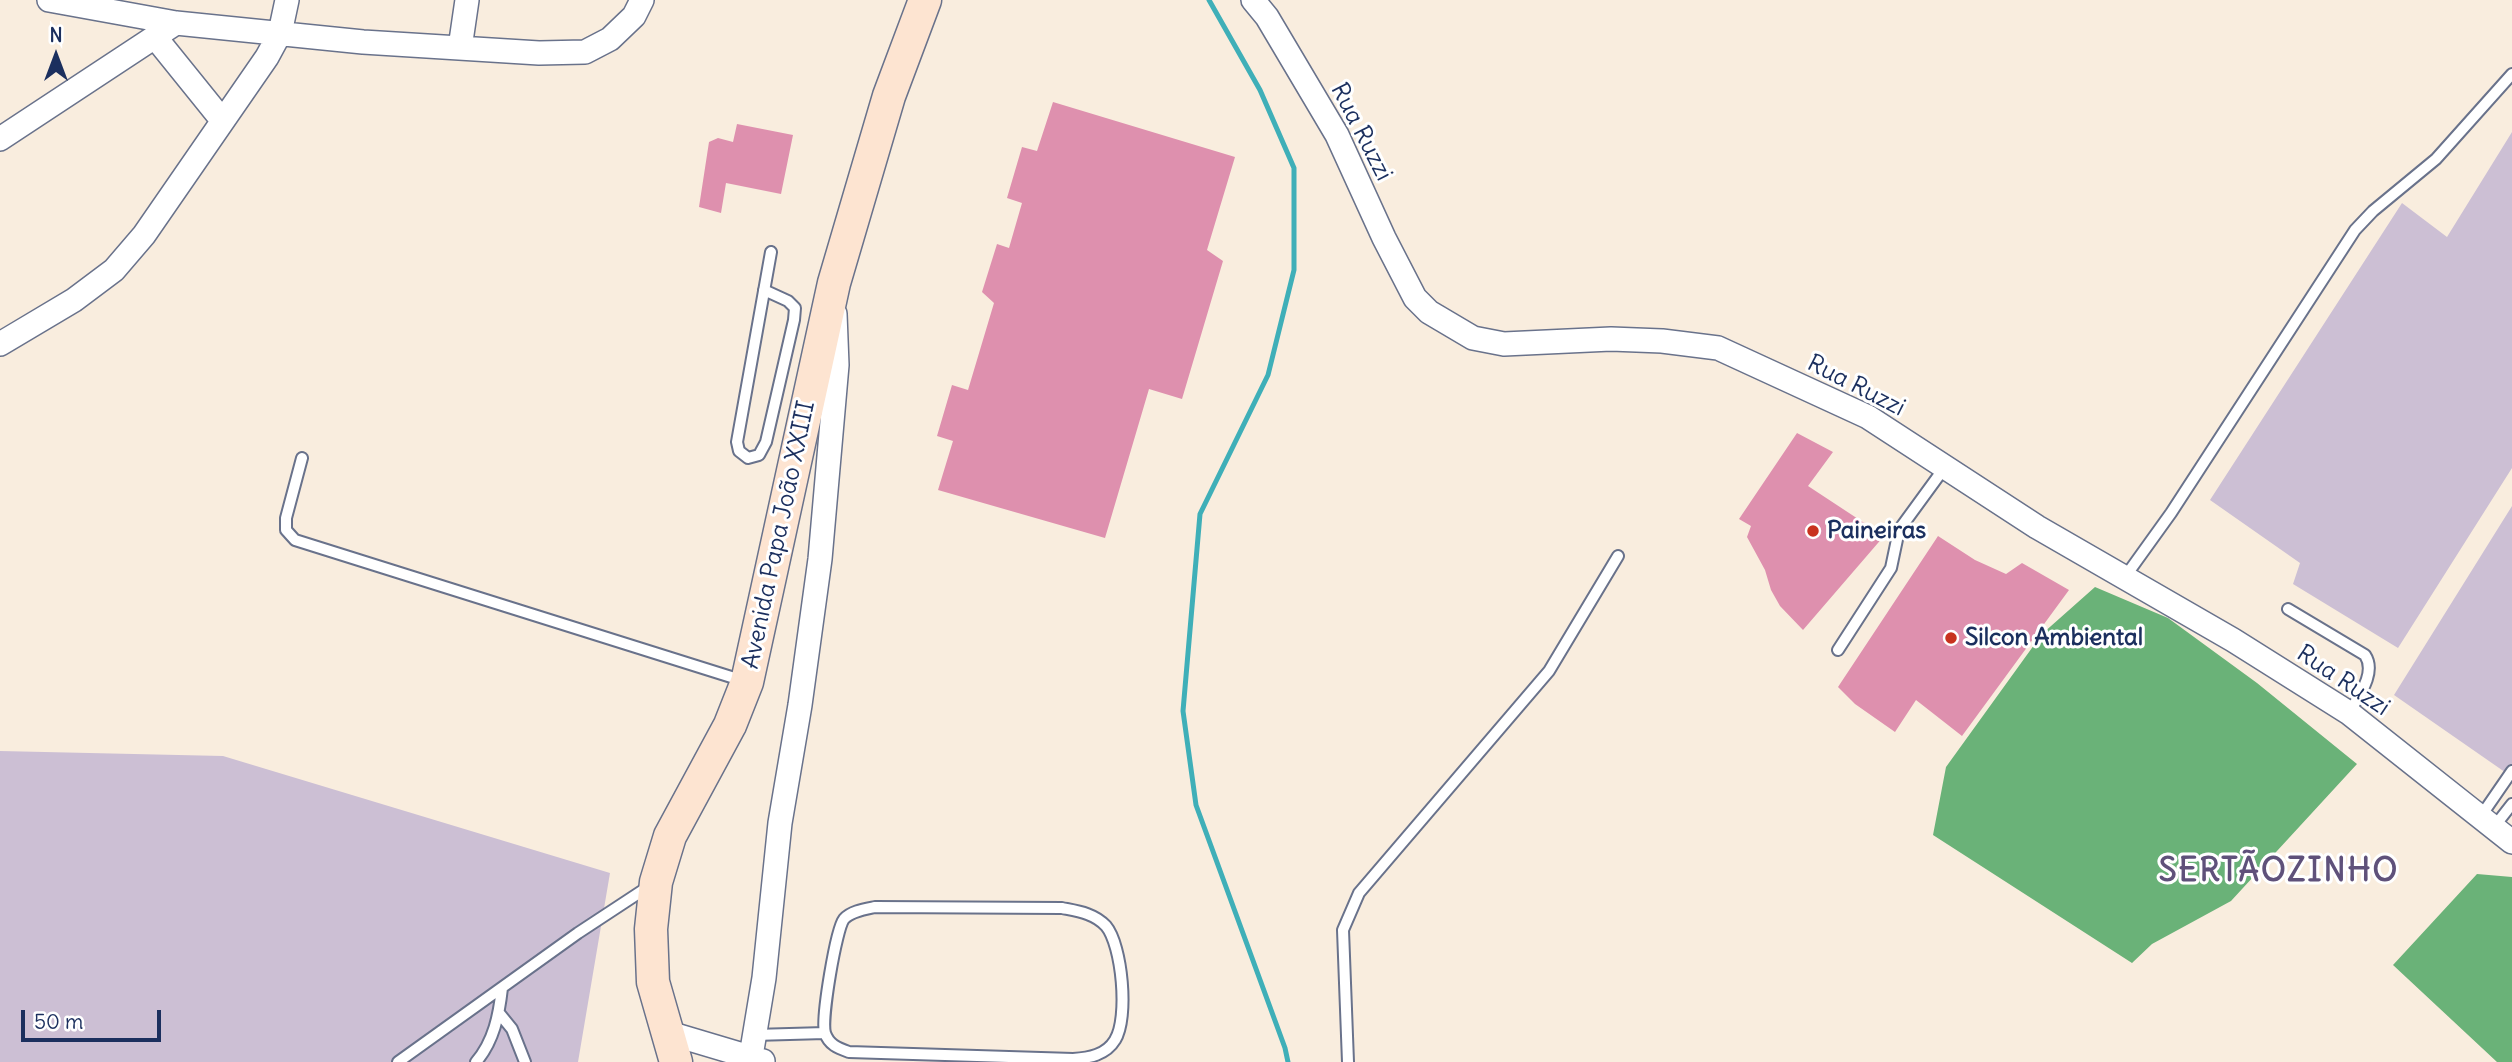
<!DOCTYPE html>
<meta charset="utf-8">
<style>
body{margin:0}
#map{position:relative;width:2512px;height:1062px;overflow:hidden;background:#f9edde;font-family:Delius,sans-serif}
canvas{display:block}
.north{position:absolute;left:21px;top:21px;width:70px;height:70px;-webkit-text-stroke:5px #fff;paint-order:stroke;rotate:0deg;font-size:19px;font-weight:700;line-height:28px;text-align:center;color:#1b2f5e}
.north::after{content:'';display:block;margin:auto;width:24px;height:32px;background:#1b2f5e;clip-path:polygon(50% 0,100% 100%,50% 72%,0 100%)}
.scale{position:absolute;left:21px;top:1010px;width:140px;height:32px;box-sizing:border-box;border:4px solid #1b2f5e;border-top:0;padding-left:9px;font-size:21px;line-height:24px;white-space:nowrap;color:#1b2f5e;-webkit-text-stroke:5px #fff;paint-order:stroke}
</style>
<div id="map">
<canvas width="2512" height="1062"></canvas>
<div class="north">N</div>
<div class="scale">50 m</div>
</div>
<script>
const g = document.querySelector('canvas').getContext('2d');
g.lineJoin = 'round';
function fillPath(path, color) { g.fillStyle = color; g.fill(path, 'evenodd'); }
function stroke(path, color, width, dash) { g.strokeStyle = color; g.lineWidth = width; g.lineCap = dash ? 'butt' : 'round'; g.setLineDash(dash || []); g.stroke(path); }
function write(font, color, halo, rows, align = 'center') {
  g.font = font + ' Delius,sans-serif'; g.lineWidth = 6; g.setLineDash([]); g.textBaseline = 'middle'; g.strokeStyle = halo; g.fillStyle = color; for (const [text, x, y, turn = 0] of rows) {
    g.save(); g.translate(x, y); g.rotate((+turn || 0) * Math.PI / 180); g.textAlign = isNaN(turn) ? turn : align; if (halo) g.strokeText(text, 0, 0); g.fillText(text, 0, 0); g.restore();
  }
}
fillPath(new Path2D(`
 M 2512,132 L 2512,468 L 2398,648 L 2293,584 L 2300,563 L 2210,500 L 2402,203 L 2447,237 Z
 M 2512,506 L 2512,777 L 2394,695 Z
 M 0,751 L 223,756 L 610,873 L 578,1062 L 0,1062 Z`), '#ccbfd4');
fillPath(new Path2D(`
 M 2095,587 L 2168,618 L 2257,683 L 2357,764 L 2231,901 L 2152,944 L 2132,963 L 1933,835 L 1946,767 L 2042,634 Z
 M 2477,874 L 2512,877 L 2512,1062 L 2497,1062 L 2393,965 Z`), '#6ab278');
stroke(new Path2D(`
 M 1209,0 L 1260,90 L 1294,168 L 1294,270 L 1268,375 L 1200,514 L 1183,711 L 1196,805 L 1285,1048 L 1288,1062`), '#3fafb8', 5);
fillPath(new Path2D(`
 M 1053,102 L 1235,157 L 1207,250 L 1223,261 L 1182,399 L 1149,389 L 1105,538 L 938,490 L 953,441 L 937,436 L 952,385 L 968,390 L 994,303 L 982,292 L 997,244 L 1009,248 L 1022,203 L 1007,198 L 1022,147 L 1037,151 Z
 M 737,124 L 793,135 L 781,194 L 726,183 L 721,213 L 699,207 L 709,142 L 718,138 L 733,142 Z
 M 1797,433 L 1833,452 L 1808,486 L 1884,536 L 1803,630 L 1780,606 L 1771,590 L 1765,570 L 1747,537 L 1751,526 L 1739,519 Z
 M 1938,536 L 1975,560 L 2006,574 L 2022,563 L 2069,590 L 1962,736 L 1916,700 L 1895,732 L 1855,704 L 1838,687 Z`), '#de90ae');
const lane = new Path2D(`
 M 764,290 L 788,301 L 795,308 L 794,320 L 766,442 L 759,455 L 748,458 L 739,451 L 737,442 L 771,252
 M 302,458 L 286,518 L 286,530 L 295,540 L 744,681
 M 2125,577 L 2171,513 L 2355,230 L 2373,211 L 2436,159 L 2512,74
 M 2288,609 L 2365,655 C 2377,673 2358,697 2349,713
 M 1838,650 L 1891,568 L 1899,530 L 1945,467
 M 2481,816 L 2512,771
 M 2494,827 L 2512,804
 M 875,907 L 1062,908 C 1077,911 1094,913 1106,926 C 1122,945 1129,1018 1115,1040 C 1106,1055 1089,1058 1073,1059 L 849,1052 C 838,1048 829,1045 825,1033 C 821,1019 836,929 844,919 C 851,911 865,909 875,907 Z
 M 499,1013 L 512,1029 L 525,1062
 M 754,1035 L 825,1033
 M 398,1062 L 578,933 L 651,885
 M 476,1062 C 494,1041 499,1015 502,988
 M 1348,1062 L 1343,930 L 1359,893 L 1549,671 L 1618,556`);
const street = new Path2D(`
 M 49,0 L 176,23 L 363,42 L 539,53 L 585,52 L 610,39 L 634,16 L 642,0
 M 1253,0 L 1267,17 L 1337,135 L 1384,238 L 1415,298 L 1429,312 L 1473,338 L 1504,344 L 1611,339 L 1662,341 L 1718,348 L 1868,417 L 2037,527 L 2233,640 L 2349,713 L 2512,842
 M 155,37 L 222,120
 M 460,48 L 467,0
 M 0,139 L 176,23
 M 0,344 L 74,300 L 114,270 L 144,235 L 267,57 L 280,33 L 287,0
 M 669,1033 L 763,1061
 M 750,1062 L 764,978 L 780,823 L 800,705 L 820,559 L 837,365 L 835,314`);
const secondary = new Path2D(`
 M 676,1062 L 653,982 L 651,929 L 656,882 L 670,836 L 730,725 L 747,682 L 834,283 L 889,96 L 925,0`);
stroke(lane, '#69728b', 14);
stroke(street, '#69728b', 26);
stroke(secondary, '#69728b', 35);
stroke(lane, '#fff', 10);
stroke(street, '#fff', 23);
stroke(secondary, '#fde4d1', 32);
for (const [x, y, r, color] of [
 [1813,531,7,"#c8321e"],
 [1951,638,7,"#c8321e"]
]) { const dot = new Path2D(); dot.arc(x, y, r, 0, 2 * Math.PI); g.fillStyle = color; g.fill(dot); stroke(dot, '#fff', 2.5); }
write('24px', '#1b2f5e', '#fff', [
 ["Rua Ruzzi",1361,132,63],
 ["Rua Ruzzi",1856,386,27],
 ["Avenida Papa João XXIII",779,535,-78],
 ["Rua Ruzzi",2343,681,34]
]);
write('bold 24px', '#1b2f5e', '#fff', [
 ["Paineiras",1827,531],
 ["Silcon Ambiental",1965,638]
], 'left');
g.letterSpacing = '2px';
write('bold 32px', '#5f517a', '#fff', [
 ["SERTÃOZINHO",2279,872]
]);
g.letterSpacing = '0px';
</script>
